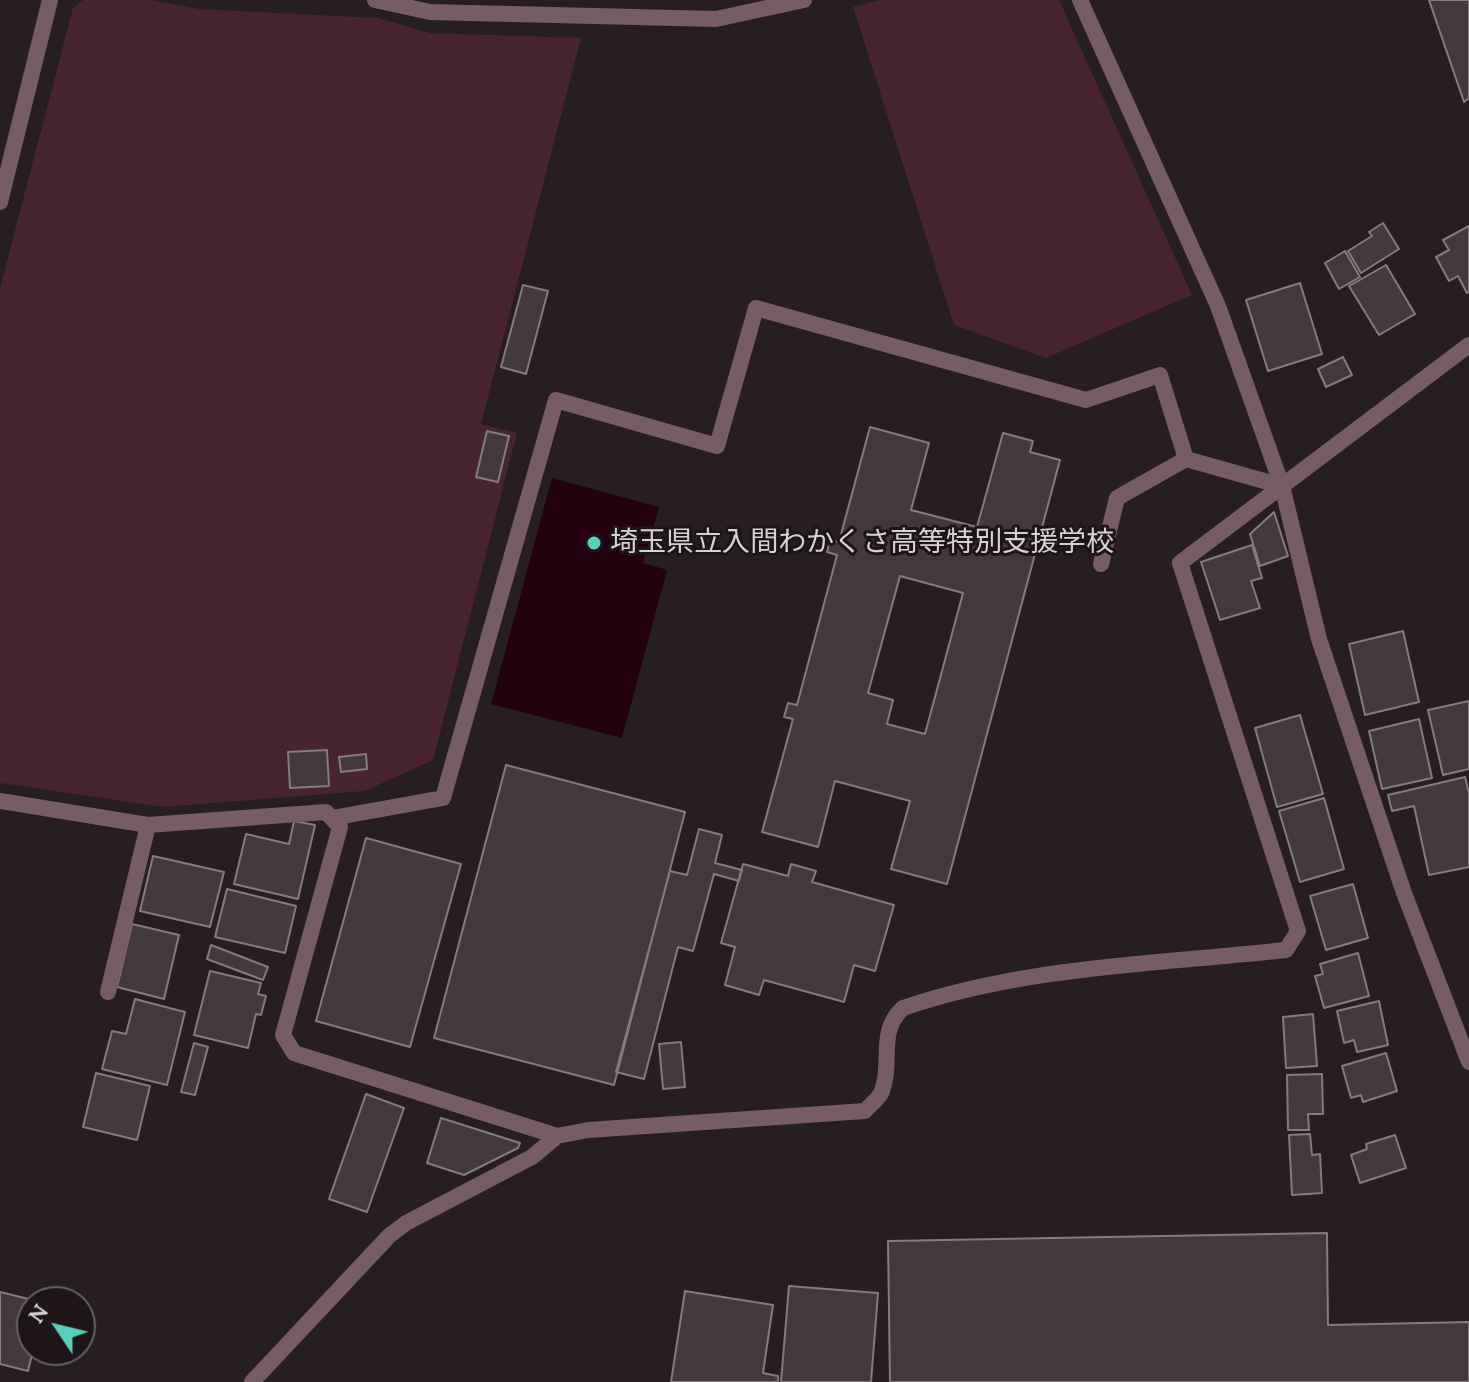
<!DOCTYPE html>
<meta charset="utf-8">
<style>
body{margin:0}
#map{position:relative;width:1469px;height:1382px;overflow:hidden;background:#271e21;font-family:Lora,serif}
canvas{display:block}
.north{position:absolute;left:16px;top:1286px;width:80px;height:80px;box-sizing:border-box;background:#1d1518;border:2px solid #676062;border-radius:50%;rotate:305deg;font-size:22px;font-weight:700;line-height:32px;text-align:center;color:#d7d1d2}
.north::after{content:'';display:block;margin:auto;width:28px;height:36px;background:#5dceb9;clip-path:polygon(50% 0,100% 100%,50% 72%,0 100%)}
</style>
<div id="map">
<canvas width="1469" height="1382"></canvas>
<div class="north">N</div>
</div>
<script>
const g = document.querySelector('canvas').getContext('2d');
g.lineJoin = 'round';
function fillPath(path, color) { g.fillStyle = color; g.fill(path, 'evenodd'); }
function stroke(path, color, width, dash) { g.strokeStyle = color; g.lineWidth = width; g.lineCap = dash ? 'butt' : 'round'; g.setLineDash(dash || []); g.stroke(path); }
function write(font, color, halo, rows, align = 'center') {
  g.font = font + ' Lora,"Noto Sans JP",serif'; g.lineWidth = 6; g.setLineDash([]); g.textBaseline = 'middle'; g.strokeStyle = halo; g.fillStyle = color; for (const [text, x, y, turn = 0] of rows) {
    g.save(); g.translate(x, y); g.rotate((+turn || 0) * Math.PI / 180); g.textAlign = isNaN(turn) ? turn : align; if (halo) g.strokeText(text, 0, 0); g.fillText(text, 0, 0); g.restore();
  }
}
fillPath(new Path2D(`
 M 83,0 L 151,0 L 199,9 L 378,18 L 430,33 L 581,38 L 481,424 L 517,433 L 433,760 L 365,791 L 163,807 L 0,783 L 0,288 L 73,8 Z
 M 880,0 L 1059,0 L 1192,295 L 1046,358 L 954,325 L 853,7 Z`), '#472430');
fillPath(new Path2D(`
 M 552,478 L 659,507 L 643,563 L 667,570 L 622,738 L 491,704 Z`), '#23000e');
const building = new Path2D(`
 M 1429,0 L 1469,0 L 1469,98 L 1464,102 Z
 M 1383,223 L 1399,249 L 1361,273 L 1348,251 L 1372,236 L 1369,232 Z
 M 1469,226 L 1469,292 L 1467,293 L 1458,276 L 1449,281 L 1436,257 L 1449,250 L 1443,240 Z
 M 1345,251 L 1360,277 L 1339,289 L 1325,263 Z
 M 1386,265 L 1415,314 L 1379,335 L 1349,286 Z
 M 1300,283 L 1322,354 L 1268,371 L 1246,300 Z
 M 523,285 L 548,291 L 526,374 L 501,367 Z
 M 1343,357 L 1352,375 L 1326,387 L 1318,369 Z
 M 870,427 L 929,443 L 911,510 L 977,527 L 1003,433 L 1033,441 L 1030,452 L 1060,460 L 947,884 L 891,869 L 910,801 L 835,781 L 818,847 L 762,832 L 793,719 L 784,717 L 788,703 L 797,705 L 837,555 L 827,552 L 830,540 L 839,542 ZM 900,576 L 963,593 L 925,734 L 887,724 L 893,700 L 868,693 Z
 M 487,431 L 509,436 L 498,482 L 476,477 Z
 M 1274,512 L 1288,556 L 1260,566 L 1250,534 Z
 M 1252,545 L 1262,578 L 1251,581 L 1260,608 L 1220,620 L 1201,562 Z
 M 1403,631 L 1419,702 L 1365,715 L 1349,644 Z
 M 1469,701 L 1469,769 L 1443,775 L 1428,710 Z
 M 1300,715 L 1323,794 L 1277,807 L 1255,728 Z
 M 1419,719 L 1432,778 L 1382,789 L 1369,731 Z
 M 327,750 L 329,786 L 290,788 L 288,752 Z
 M 366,754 L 367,769 L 341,772 L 339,757 Z
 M 506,765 L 685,812 L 614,1085 L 434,1038 Z
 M 1465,777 L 1469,793 L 1469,867 L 1429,875 L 1414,806 L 1392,811 L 1388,795 Z
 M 1324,798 L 1344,869 L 1300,882 L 1279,811 Z
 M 294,821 L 315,825 L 298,899 L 234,884 L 246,834 L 289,844 Z
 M 699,829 L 722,835 L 715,863 L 742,870 L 739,881 L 714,874 L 693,951 L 678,947 L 644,1079 L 616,1072 L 670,871 L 687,875 Z
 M 366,838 L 461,864 L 410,1047 L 316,1021 Z
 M 153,856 L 224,872 L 210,927 L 140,911 Z
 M 743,864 L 788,876 L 791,864 L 816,871 L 812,882 L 894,905 L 875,971 L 854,965 L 844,1002 L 764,980 L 759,995 L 725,985 L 735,947 L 721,943 Z
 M 1353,884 L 1368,938 L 1326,950 L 1310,896 Z
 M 227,889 L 296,906 L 285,953 L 215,937 Z
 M 132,924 L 179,935 L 164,999 L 117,987 Z
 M 211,945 L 268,967 L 263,980 L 207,959 Z
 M 1358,953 L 1369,996 L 1324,1008 L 1315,976 L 1323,974 L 1320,964 Z
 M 210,971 L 261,983 L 258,994 L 266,996 L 261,1015 L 256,1014 L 248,1048 L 194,1035 Z
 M 135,999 L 185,1012 L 167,1085 L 102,1069 L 112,1031 L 126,1034 Z
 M 1379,1001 L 1388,1045 L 1357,1052 L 1354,1040 L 1344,1043 L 1337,1011 Z
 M 1313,1014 L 1317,1066 L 1286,1068 L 1283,1017 Z
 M 681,1042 L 685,1087 L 663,1089 L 659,1044 Z
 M 194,1043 L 208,1047 L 195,1095 L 181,1092 Z
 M 1386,1053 L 1397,1091 L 1363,1102 L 1361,1095 L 1351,1098 L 1342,1066 Z
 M 96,1073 L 150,1086 L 137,1140 L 83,1127 Z
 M 1322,1074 L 1323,1114 L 1308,1114 L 1309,1130 L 1288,1130 L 1287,1075 Z
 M 366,1094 L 404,1108 L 367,1212 L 329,1199 Z
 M 441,1118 L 520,1143 L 518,1148 L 464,1175 L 427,1163 Z
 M 1310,1134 L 1312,1155 L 1320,1154 L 1322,1193 L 1292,1195 L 1289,1135 Z
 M 1395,1135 L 1406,1168 L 1360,1183 L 1351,1155 L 1367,1149 L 1366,1144 Z
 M 1327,1233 L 1328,1325 L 1469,1322 L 1469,1382 L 890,1382 L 888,1241 Z
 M 789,1286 L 878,1293 L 871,1382 L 781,1382 Z
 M 685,1291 L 773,1305 L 763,1373 L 778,1376 L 778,1382 L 671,1382 Z
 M 0,1292 L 41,1302 L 32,1302 L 33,1350 L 28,1371 L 0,1364 Z`);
fillPath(building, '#43393c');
stroke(building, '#857a7d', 2);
stroke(new Path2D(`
 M 1101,564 L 1117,498 L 1186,459
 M 332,818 L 443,798 L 556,400 L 717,446 L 756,308 L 1086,400 L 1160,375 L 1186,459 L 1282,486
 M 108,992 L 148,825`), '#785c64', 16);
stroke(new Path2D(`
 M 375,0 L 430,12 L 716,19 L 804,0
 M 0,202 L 50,0
 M 1469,345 L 1282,486 L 1319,639 L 1404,893 L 1469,1062
 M 0,801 L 148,825 L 326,812 L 340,827 L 283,1035 L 294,1053 L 557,1136 L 588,1130 L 865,1111 C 870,1105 880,1098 882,1091 C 893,1061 877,1032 903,1008 C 1026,966 1158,964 1286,950 L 1298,931 L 1180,563 L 1282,486 L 1218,306 L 1080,0
 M 252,1382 L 389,1236 L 406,1223 L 532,1157 L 557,1136`), '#785c64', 16);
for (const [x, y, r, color] of [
 [594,543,8,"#5dceb9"]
]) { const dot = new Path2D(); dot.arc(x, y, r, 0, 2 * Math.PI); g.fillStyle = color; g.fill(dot); stroke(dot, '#1d1518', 3); }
write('28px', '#d7d1d2', '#1d1518', [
 ["埼玉県立入間わかくさ高等特別支援学校",610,543]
], 'left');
</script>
